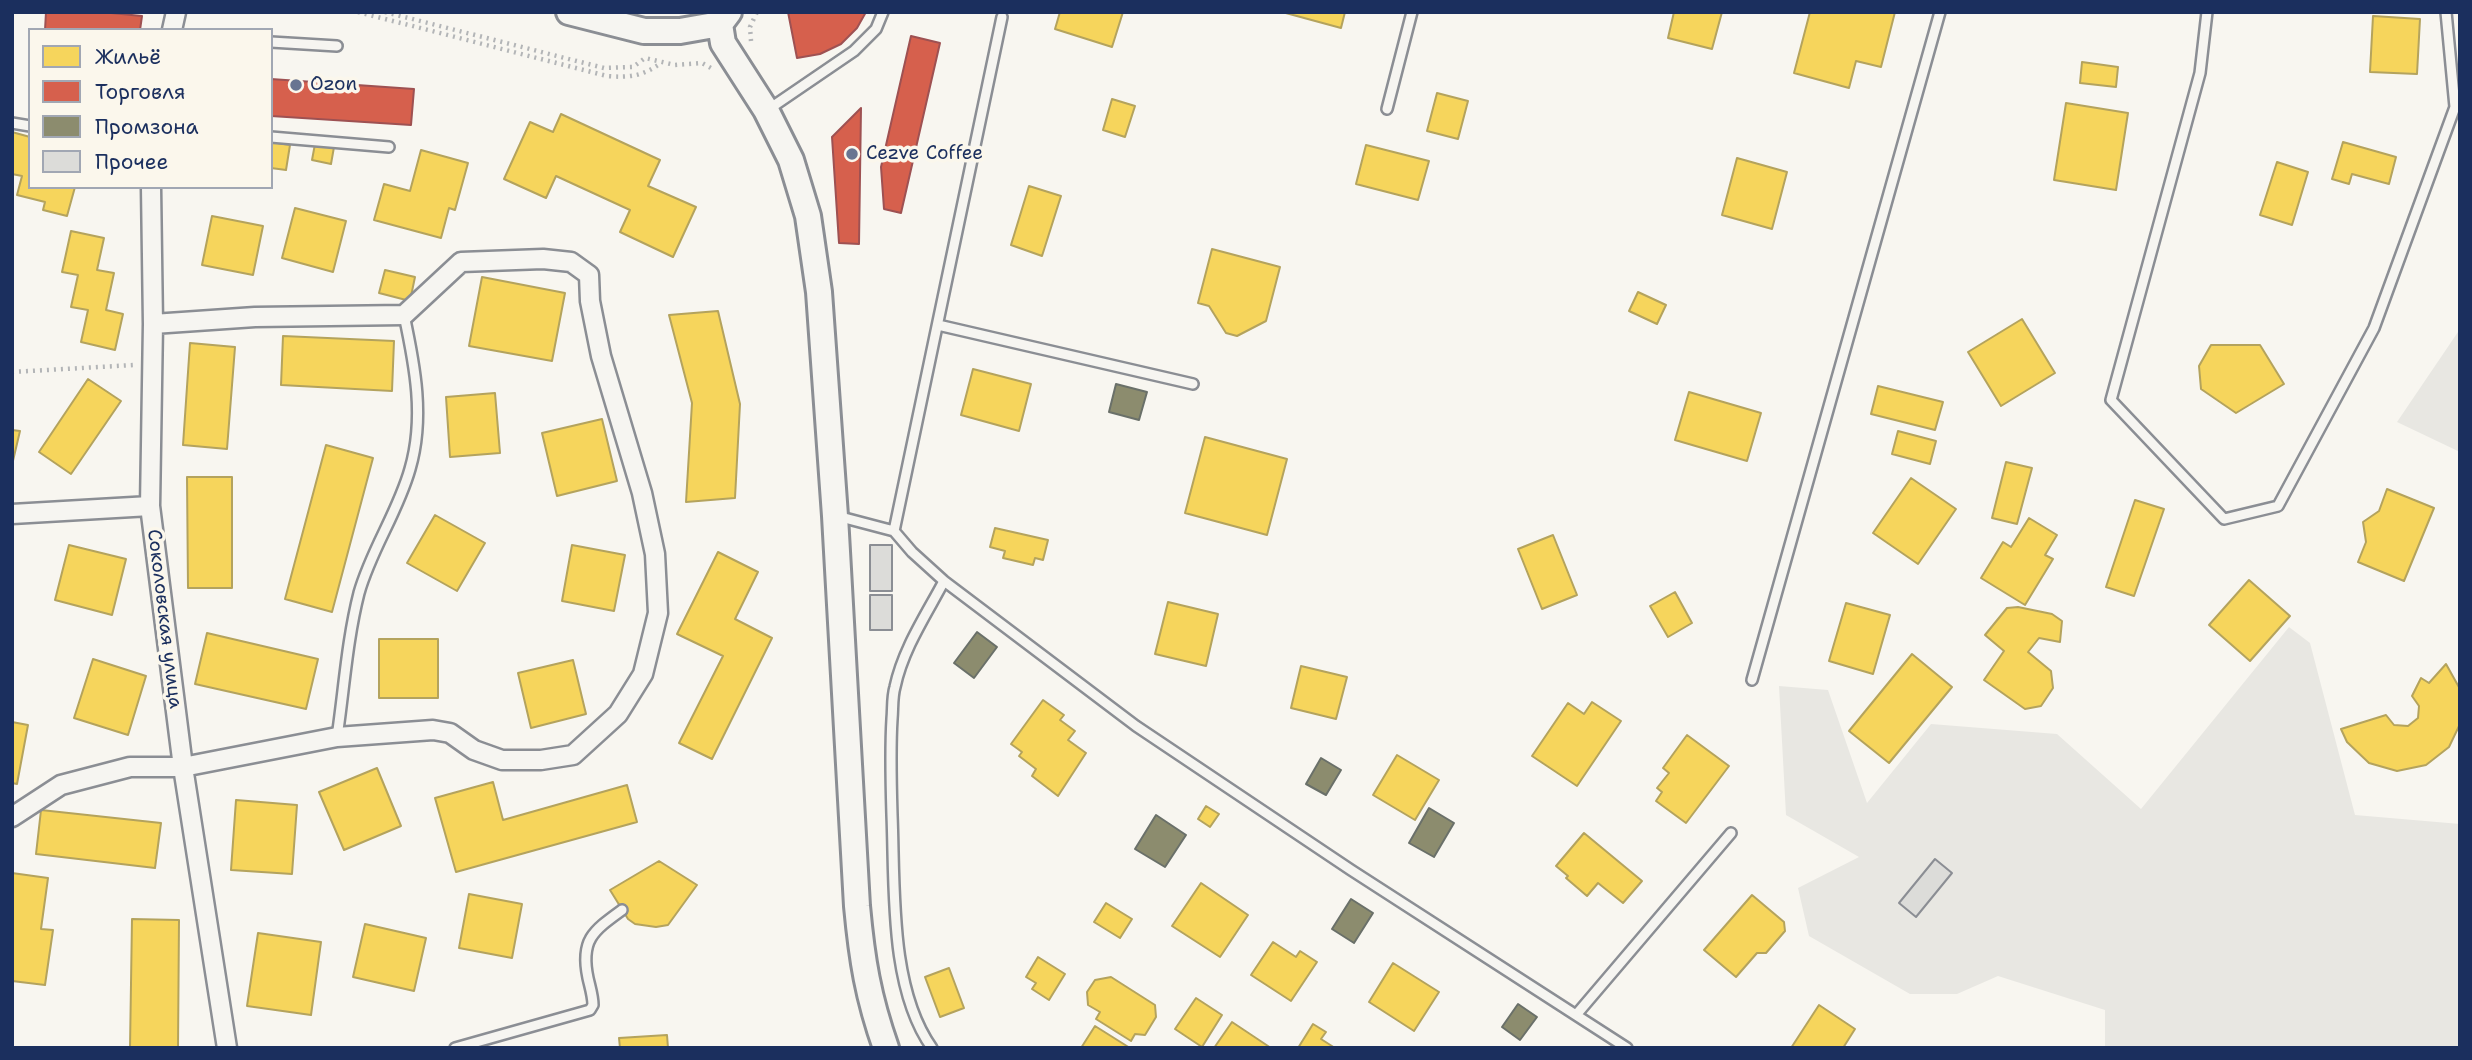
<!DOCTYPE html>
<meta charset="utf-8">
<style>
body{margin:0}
#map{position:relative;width:2472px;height:1060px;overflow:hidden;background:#f8f6f0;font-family:"Shantell Sans",sans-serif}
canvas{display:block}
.frame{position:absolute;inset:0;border:14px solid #1b2f5e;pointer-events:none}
.legend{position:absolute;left:28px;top:28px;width:245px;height:161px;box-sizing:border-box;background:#fbf7ec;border:2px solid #a1a7b3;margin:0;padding:9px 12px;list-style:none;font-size:21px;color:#1b2f5e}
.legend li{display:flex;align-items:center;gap:14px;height:35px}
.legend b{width:35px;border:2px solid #a1a7b3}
</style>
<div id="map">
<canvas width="2472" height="1060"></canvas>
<div class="frame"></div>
<ul class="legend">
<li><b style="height:19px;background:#f6d55c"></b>Жильё</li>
<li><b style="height:19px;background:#d6604d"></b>Торговля</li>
<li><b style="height:19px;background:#8c8c6e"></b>Промзона</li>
<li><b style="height:19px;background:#dcdcd9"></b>Прочее</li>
</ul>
</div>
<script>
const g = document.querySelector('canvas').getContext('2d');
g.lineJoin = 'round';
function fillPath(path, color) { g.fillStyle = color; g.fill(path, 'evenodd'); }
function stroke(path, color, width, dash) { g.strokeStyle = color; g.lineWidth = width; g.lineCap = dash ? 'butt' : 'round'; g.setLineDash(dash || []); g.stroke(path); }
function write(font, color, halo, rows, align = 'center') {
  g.font = font + ' "Shantell Sans",sans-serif'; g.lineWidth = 7; g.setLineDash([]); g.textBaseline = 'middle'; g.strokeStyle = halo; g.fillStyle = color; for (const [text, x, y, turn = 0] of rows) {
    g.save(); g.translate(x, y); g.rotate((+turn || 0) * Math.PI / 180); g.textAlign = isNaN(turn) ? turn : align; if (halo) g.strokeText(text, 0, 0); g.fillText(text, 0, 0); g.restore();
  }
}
fillPath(new Path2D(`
 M 2460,329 L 2460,452 L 2397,422 Z
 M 2289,627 L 2310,643 L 2355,815 L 2460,824 L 2460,1048 L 2105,1048 L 2105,1010 L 1998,976 L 1957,994 L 1910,994 L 1809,936 L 1798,888 L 1859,857 L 1786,815 L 1779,686 L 1828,690 L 1867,803 L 1931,724 L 2057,734 L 2141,809 Z`), '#e8e7e2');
const homes = new Path2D(`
 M 1060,12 L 1123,12 L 1112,47 L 1055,29 Z
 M 1282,12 L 1345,12 L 1341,28 Z
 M 1674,12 L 1722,12 L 1712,49 L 1668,38 Z
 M 1810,12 L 1895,12 L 1881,67 L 1856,61 L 1849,88 L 1794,73 Z
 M 2373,16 L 2420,19 L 2417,74 L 2370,72 Z
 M 2082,62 L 2118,67 L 2116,87 L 2080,83 Z
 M 1437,93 L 1468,101 L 1458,139 L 1427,131 Z
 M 1112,99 L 1135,106 L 1125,137 L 1103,130 Z
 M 2066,103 L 2128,113 L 2116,190 L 2054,180 Z
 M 561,114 L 660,160 L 648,186 L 696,207 L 673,257 L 620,232 L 630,210 L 556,176 L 546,198 L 504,179 L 530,122 L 553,132 Z
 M 12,132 L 30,137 L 30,187 L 75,187 L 67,216 L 43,210 L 45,202 L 17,195 L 22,176 L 12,174 Z
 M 271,142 L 290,145 L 286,170 L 271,168 Z
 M 2343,142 L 2396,157 L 2389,184 L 2352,174 L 2349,184 L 2332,179 Z
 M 315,144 L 334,147 L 331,164 L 312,160 Z
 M 1366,145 L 1429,161 L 1418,200 L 1356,184 Z
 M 421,150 L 468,163 L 455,210 L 449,208 L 441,238 L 374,220 L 384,184 L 410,191 Z
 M 1737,158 L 1787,172 L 1772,229 L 1722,215 Z
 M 2277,162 L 2308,172 L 2292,225 L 2260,215 Z
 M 1029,186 L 1061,196 L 1042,256 L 1011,245 Z
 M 295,208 L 346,221 L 333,272 L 282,258 Z
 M 212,216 L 263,226 L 253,275 L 202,265 Z
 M 71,231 L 104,238 L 97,270 L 114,273 L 106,310 L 123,314 L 115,350 L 81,342 L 88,310 L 71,307 L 78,275 L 62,272 Z
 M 1212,249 L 1280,267 L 1266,321 L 1237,336 L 1226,333 L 1209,306 L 1198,303 Z
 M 385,270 L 415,277 L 410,301 L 379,293 Z
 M 482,277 L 565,293 L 552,361 L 469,346 Z
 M 1638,292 L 1666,305 L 1657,324 L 1629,311 Z
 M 718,311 L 740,404 L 735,498 L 686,502 L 692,403 L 669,315 Z
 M 2022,319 L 2055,373 L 2001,406 L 1968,352 Z
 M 283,336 L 394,341 L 392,391 L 281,385 Z
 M 190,343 L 235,347 L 227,449 L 183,445 Z
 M 2211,345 L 2260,345 L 2284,384 L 2236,413 L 2201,389 L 2199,366 Z
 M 973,369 L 1031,384 L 1019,431 L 961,415 Z
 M 88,379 L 121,401 L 71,474 L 39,452 Z
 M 1878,386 L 1943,402 L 1935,430 L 1871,414 Z
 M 1689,392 L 1761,413 L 1747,461 L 1675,440 Z
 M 495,393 L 500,453 L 450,457 L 446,397 Z
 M 602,419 L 617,481 L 557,496 L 542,433 Z
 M 12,430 L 20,431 L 12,465 Z
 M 1898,431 L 1936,441 L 1930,464 L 1892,454 Z
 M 1205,437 L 1287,459 L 1267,535 L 1185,513 Z
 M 326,445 L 373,458 L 332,612 L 285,599 Z
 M 2006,462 L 2032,468 L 2017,524 L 1992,518 Z
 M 187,477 L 232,477 L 232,588 L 188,588 Z
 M 1911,478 L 1956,509 L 1918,564 L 1873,533 Z
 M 2387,489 L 2434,508 L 2404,581 L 2358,562 L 2366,542 L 2363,522 L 2379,511 Z
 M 2135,500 L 2164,509 L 2134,596 L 2106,587 Z
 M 435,515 L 485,543 L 457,591 L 407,563 Z
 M 2029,518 L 2057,535 L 2045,555 L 2053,559 L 2025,605 L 1981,578 L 2003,542 L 2011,547 Z
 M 995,528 L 1048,540 L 1043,560 L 1035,558 L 1033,565 L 1003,558 L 1005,551 L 990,547 Z
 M 1553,535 L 1577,595 L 1542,609 L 1518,549 Z
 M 69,545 L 126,559 L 112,615 L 55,600 Z
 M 572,545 L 625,555 L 614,611 L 562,601 Z
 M 718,552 L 758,572 L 735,619 L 772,638 L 712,759 L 679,743 L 723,656 L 677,634 Z
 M 2249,580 L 2290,616 L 2250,661 L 2209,625 Z
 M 1675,592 L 1692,623 L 1668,637 L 1650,606 Z
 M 1168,602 L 1218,614 L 1206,666 L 1155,654 Z
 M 1846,603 L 1890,615 L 1873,674 L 1829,661 Z
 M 2018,607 L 2052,614 L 2062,621 L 2060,642 L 2039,638 L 2028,652 L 2051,671 L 2053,688 L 2041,706 L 2025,709 L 1984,680 L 2004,651 L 1985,635 L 2007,608 Z
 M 207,633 L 318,659 L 306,709 L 195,684 Z
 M 379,639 L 438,639 L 438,698 L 379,698 Z
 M 1912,654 L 1952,687 L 1889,763 L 1849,731 Z
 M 93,659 L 146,676 L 128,735 L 74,718 Z
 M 573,660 L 586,714 L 531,728 L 518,673 Z
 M 2446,664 L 2460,689 L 2460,724 L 2449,747 L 2426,765 L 2397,771 L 2369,763 L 2347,742 L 2341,729 L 2386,715 L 2394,725 L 2408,726 L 2418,718 L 2419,706 L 2412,696 L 2421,678 L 2429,683 Z
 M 1301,666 L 1347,677 L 1336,719 L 1291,708 Z
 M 1043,700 L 1064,715 L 1060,720 L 1075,731 L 1068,740 L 1086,753 L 1058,796 L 1032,776 L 1036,769 L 1019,756 L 1022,752 L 1011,744 Z
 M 1592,702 L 1621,721 L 1577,786 L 1532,756 L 1568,703 L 1584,714 Z
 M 12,722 L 28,725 L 17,784 L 12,783 Z
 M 1687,735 L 1729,766 L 1686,823 L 1656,801 L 1662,792 L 1657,788 L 1669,773 L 1663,768 Z
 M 1397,755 L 1439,780 L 1415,820 L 1373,795 Z
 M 377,768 L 401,826 L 344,850 L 319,792 Z
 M 493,782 L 503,820 L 627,785 L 637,822 L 456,872 L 435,798 Z
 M 236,800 L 297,805 L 292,874 L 231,870 Z
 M 1206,806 L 1219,814 L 1210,827 L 1198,819 Z
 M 41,810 L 161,823 L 155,868 L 36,854 Z
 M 1584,833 L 1642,881 L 1623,903 L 1598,883 L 1587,896 L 1566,878 L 1568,876 L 1556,866 Z
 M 659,861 L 697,885 L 668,925 L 656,927 L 635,924 L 628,919 L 610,890 Z
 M 12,873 L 48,878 L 41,929 L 53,930 L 45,985 L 12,981 Z
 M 1201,883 L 1248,915 L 1220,957 L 1172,926 Z
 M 469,894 L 522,904 L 512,958 L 459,948 Z
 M 1752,895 L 1784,922 L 1785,931 L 1766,953 L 1757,953 L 1736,977 L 1704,950 Z
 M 1106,903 L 1132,919 L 1120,938 L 1094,922 Z
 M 132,919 L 179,920 L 178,1048 L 130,1048 Z
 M 365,924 L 426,938 L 414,991 L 353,977 Z
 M 258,933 L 321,942 L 311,1015 L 247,1006 Z
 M 1273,942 L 1296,957 L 1300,951 L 1317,962 L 1291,1001 L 1251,975 Z
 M 1038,957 L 1065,974 L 1049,1000 L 1032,989 L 1036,983 L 1026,977 Z
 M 1393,963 L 1439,992 L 1414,1031 L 1369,1002 Z
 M 949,968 L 964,1008 L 940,1017 L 925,977 Z
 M 1111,977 L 1155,1005 L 1156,1017 L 1145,1035 L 1135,1034 L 1131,1041 L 1096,1019 L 1100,1012 L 1088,1005 L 1087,992 L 1095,980 Z
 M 1196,998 L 1222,1015 L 1202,1047 L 1175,1029 Z
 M 1819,1005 L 1855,1029 L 1843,1048 L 1791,1048 Z
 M 1232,1022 L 1271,1048 L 1214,1048 Z
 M 1313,1024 L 1326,1032 L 1321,1039 L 1335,1048 L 1298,1048 Z
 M 1095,1026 L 1130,1048 L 1081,1048 Z
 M 667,1035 L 668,1048 L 620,1048 L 619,1038 Z`);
fillPath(homes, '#f6d55c');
stroke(homes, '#b4a35d', 2);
const shops = new Path2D(`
 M 46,12 L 101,12 L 142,16 L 140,30 L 45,30 Z
 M 788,12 L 866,12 L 857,28 L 841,44 L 820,54 L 797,58 Z
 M 911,36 L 940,43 L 901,213 L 884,209 L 881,167 Z
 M 271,79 L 414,89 L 411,125 L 271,116 Z
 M 861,108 L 859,244 L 839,243 L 832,137 Z`);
fillPath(shops, '#d6604d');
stroke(shops, '#9e5152', 2);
const industry = new Path2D(`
 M 1116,384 L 1147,392 L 1139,420 L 1109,412 Z
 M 977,632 L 997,647 L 974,678 L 954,663 Z
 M 1321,758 L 1341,770 L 1326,795 L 1306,784 Z
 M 1429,808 L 1454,823 L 1434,857 L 1409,843 Z
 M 1156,815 L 1186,835 L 1165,867 L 1135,849 Z
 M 1351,899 L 1373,913 L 1354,943 L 1332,929 Z
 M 1518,1004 L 1537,1017 L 1520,1040 L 1502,1027 Z`);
fillPath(industry, '#8c8c6e');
stroke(industry, '#6a7069', 2);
const building = new Path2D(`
 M 870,545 L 892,545 L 892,591 L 870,591 Z
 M 870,595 L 892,595 L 892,630 L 870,630 Z
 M 1935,859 L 1952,873 L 1916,917 L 1899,903 Z`);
fillPath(building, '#dcdcd9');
stroke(building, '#8b8e94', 2);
const lane = new Path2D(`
 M 2207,12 L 2200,73 L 2111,400 L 2224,519 L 2278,506 L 2374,328 L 2455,107 L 2446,12
 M 271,42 L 337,46
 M 769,109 L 854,51 L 876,29 L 883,12
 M 1387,109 L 1412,12
 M 12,123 L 30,126
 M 271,137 L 389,147
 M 938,325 L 1193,384
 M 837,516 L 894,531 L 912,552 L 944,581 L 1136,726 L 1351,870 L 1627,1048
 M 894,531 L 1002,17
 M 1752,680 L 1940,12
 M 337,737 C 344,690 347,640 359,593 C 371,550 398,512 410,469 C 425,418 415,366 404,315
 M 1576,1015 L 1731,833
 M 455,1048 L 590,1010 L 593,1005 C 593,996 590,987 588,978 C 580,940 593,931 622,910
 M 932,1048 C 889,988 895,886 892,815 C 891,782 890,751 892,719 C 893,708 892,697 895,687 C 903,649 926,615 944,581`);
const street = new Path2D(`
 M 172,30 L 176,12
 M 151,187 L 153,324 L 150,506 L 183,767 L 227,1048
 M 12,514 L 150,506
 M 12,817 L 61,785 L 130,767 L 183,767 L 337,737 L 433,730 L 450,733 L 474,750 L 502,760 L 541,760 L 573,755 L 618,714 L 643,674 L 658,613 L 655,554 L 642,493 L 601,356 L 590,301 L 589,275 L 571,262 L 543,259 L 461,262 L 404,315 L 255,317 L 153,324`);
const secondary = new Path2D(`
 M 569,12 L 644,31 L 680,31 L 720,24
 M 729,12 L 720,24 L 723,43 L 766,110 L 791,160 L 808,216 L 819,292 L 835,516 L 857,906 C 862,960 868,997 886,1048`);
stroke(lane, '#8b8e94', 14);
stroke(street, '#8b8e94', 23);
stroke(secondary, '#8b8e94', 30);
stroke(new Path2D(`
 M 358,12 L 607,76 C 629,78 643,76 661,63
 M 385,12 L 604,68 L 633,67 L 645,58 L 675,65 L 702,63 L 711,68
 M 751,41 L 750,27 L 757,12
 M 12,372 L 134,365`), '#b3b5b7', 4.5, [2, 5]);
stroke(lane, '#f6f5f1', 9);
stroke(street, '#f6f5f1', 18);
stroke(secondary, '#f6f5f1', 24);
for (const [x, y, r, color] of [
 [296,85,7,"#687591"],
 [852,154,7,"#687591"]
]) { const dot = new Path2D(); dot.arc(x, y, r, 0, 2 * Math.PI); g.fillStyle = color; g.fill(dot); stroke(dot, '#fbf7ec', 2.5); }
write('19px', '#1b2f5e', '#fbf7ec', [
 ["Ozon",310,85],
 ["Cezve Coffee",866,154]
], 'left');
write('19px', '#1b2f5e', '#fbf7ec', [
 ["Соколовская улица",164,619,83]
]);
</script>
